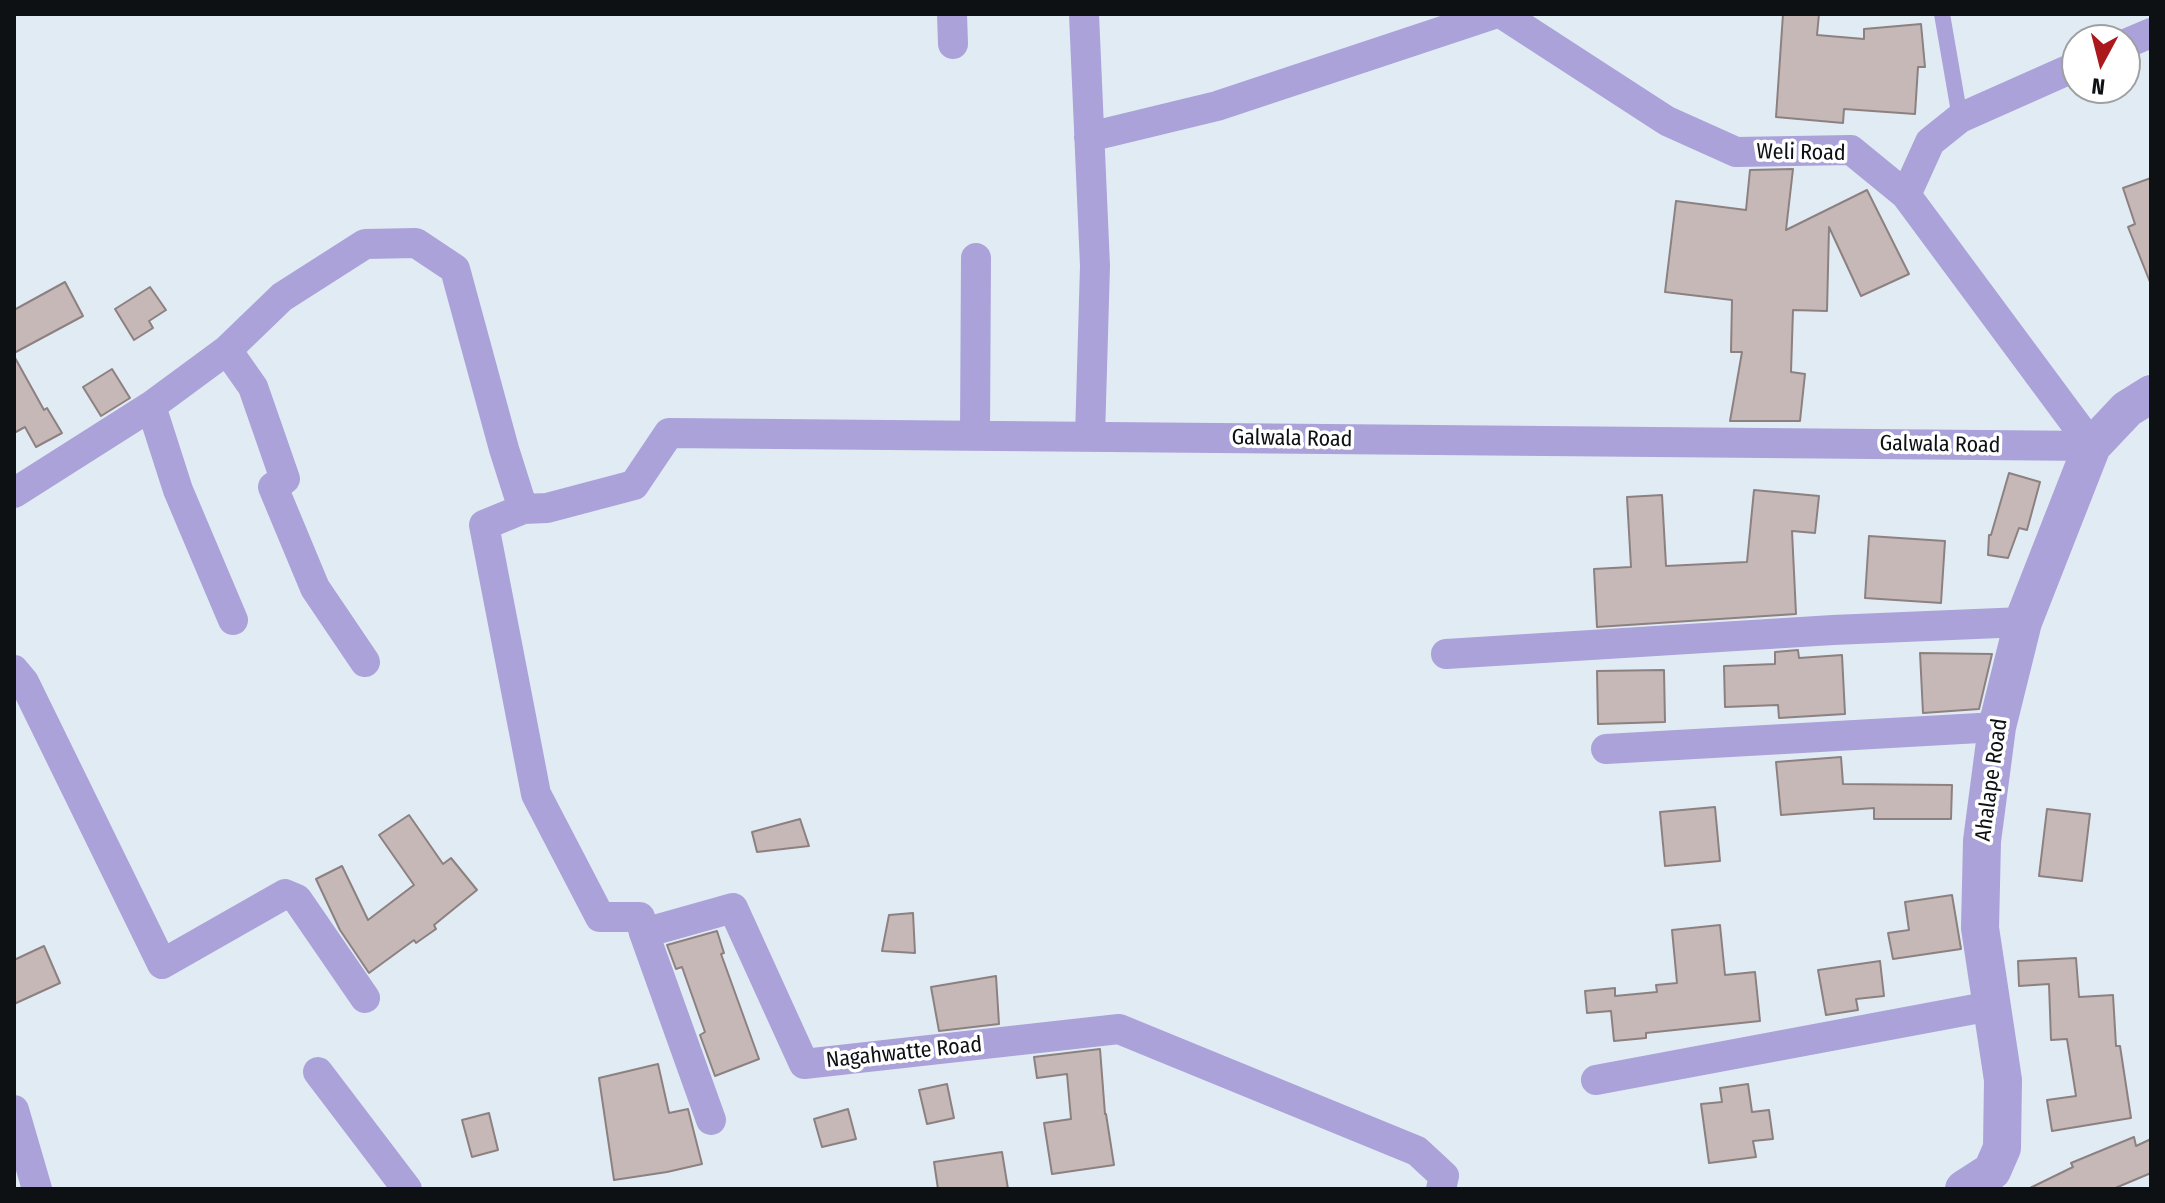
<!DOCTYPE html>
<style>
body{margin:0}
#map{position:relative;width:2165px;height:1203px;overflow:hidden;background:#e1ebf4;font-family:"Fira Sans Condensed",sans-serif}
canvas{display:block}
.frame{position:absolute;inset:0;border:16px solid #0e1114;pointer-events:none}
.north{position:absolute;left:2061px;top:24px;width:80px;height:80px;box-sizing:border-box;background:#fff;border:2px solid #9fa0a1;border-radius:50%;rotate:187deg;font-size:22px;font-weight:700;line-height:32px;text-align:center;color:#0e1114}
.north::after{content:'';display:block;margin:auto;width:28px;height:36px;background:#ac191c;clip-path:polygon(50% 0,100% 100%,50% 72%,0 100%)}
</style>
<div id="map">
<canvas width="2165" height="1203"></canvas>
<div class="frame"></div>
<div class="north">N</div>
</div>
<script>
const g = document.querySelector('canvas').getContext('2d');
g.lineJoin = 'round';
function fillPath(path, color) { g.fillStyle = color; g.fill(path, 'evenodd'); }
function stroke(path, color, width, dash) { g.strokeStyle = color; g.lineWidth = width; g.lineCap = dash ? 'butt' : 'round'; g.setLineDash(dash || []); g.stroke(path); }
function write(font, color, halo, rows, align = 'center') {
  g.font = font + ' "Fira Sans Condensed",sans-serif'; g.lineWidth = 7; g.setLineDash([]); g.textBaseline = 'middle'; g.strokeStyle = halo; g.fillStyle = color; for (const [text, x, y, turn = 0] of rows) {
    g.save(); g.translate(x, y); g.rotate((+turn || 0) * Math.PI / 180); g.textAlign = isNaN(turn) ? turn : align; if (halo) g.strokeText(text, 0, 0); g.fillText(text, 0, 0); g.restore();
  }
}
const building = new Path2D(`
 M 1783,14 L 1819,14 L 1817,35 L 1864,39 L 1864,29 L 1921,24 L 1925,67 L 1918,67 L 1915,114 L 1844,109 L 1843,123 L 1776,117 Z
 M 1793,169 L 1786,230 L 1867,190 L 1909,274 L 1861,296 L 1829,227 L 1827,311 L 1793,310 L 1791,372 L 1805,374 L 1800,421 L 1730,421 L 1742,352 L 1731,352 L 1732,300 L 1665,292 L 1676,201 L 1746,210 L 1750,170 Z
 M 2151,178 L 2151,282 L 2150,282 L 2128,227 L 2135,224 L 2123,188 Z
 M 65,282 L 83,316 L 14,353 L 14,310 Z
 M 150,287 L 166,310 L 149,321 L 153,328 L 134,340 L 115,309 Z
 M 14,356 L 44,410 L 47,408 L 62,433 L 36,447 L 25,427 L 14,433 Z
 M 112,369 L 130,398 L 101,416 L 83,387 Z
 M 2009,473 L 2040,482 L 2027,530 L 2019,528 L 2008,558 L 1988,555 L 1989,535 L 1991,535 Z
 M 1754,490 L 1819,496 L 1815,533 L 1792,531 L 1796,614 L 1597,627 L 1594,569 L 1631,567 L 1627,497 L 1662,495 L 1666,566 L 1747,562 Z
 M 1869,536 L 1945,541 L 1941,603 L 1865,598 Z
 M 1798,650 L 1799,658 L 1842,655 L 1845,714 L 1779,718 L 1778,705 L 1725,707 L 1724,666 L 1775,664 L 1775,652 Z
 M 1920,653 L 1992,654 L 1979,709 L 1923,713 Z
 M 1664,670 L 1665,722 L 1598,724 L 1597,671 Z
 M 1841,757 L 1843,784 L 1952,785 L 1951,819 L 1874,819 L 1874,808 L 1781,815 L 1776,762 Z
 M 1715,807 L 1720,861 L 1665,866 L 1660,812 Z
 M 2047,809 L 2090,814 L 2082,881 L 2039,876 Z
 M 409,815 L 443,864 L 451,858 L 477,890 L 434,925 L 436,929 L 416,943 L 414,940 L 369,973 L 340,930 L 316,879 L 342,866 L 368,920 L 414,885 L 379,835 Z
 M 800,819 L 809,846 L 757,852 L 752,832 Z
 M 1952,895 L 1961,949 L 1893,959 L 1888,933 L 1909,930 L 1905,902 Z
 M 913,913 L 915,953 L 882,951 L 889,915 Z
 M 1720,925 L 1725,975 L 1755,972 L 1760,1021 L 1646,1033 L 1646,1038 L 1614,1041 L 1611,1011 L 1587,1013 L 1585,991 L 1615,988 L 1615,996 L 1657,992 L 1656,985 L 1677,983 L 1672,930 Z
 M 717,931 L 724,953 L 721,954 L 759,1059 L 715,1076 L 700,1035 L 705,1032 L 682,967 L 676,969 L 667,945 Z
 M 44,946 L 60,983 L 14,1004 L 14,960 Z
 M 2076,958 L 2079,997 L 2113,995 L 2116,1046 L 2120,1046 L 2131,1118 L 2052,1131 L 2047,1100 L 2076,1096 L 2067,1039 L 2051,1040 L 2049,984 L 2019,986 L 2018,961 Z
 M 1880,961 L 1884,996 L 1856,999 L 1858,1010 L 1826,1015 L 1818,970 Z
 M 996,976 L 999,1024 L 939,1031 L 931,987 Z
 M 1100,1049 L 1105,1114 L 1106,1114 L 1114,1165 L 1052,1174 L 1044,1123 L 1071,1119 L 1067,1074 L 1037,1078 L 1034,1057 Z
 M 658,1064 L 669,1113 L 688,1109 L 702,1164 L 667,1172 L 614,1180 L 599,1078 Z
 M 947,1084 L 954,1118 L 927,1124 L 919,1090 Z
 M 1748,1084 L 1752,1112 L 1769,1110 L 1773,1139 L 1753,1141 L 1756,1157 L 1709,1163 L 1701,1104 L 1722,1102 L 1720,1088 Z
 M 848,1109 L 856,1139 L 822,1147 L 814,1119 Z
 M 489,1113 L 498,1150 L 472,1157 L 462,1120 Z
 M 2134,1137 L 2136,1146 L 2151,1139 L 2151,1173 L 2113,1189 L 2028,1189 L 2073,1167 L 2071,1163 Z
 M 1002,1152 L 1008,1189 L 938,1189 L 934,1162 Z`);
fillPath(building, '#c6b8b7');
stroke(building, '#8d8080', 2);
stroke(new Path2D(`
 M 1942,14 L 1960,118`), '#aaa2d9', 16);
stroke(new Path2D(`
 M 952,14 L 953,44
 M 1084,14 L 1095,266 L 1090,437
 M 1502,14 L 1667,121 L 1736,152 L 1851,150 L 1906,195 L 2092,446
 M 2125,44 L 2151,33
 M 1089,137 L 1217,106 L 1494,14
 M 1906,195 L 1930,142 L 1960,118 L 2077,66
 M 227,350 L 253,387 L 285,479 L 273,487 L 315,588 L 365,662
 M 151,406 L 178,490 L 233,620
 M 975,434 L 976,258
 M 14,493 L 151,406 L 227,350 L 282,297 L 365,244 L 416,243 L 455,269 L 504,449 L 523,509
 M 1446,654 L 1833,630 L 2023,622
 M 14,670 L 24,682 L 162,964 L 285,894 L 297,899 L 365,998
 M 1606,749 L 1997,727
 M 644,933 L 711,1120
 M 318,1072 L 407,1189
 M 1596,1080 L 1991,1006
 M 14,1110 L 37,1189
 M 1441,1189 L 1444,1176 L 1417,1151 L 1119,1029 L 804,1064 L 733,908 L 644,933 L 640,917 L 600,917 L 536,794 L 484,525 L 523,509 L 547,508 L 634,485 L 669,433 L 2092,446`), '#aaa2d9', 30);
stroke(new Path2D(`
 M 1964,1189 L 1992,1171 L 2002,1148 L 2003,1080 L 1980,928 L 1982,841 L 1997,727 L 2023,622 L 2092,446 L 2127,409 L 2151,394`), '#aaa2d9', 38);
write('22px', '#0e1114', '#fff', [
 ["Weli Road",1801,153,1],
 ["Galwala Road",1292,439,1],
 ["Galwala Road",1940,445,1],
 ["Ahalape Road",1992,780,-82],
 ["Nagahwatte Road",904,1053,-6]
]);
</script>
